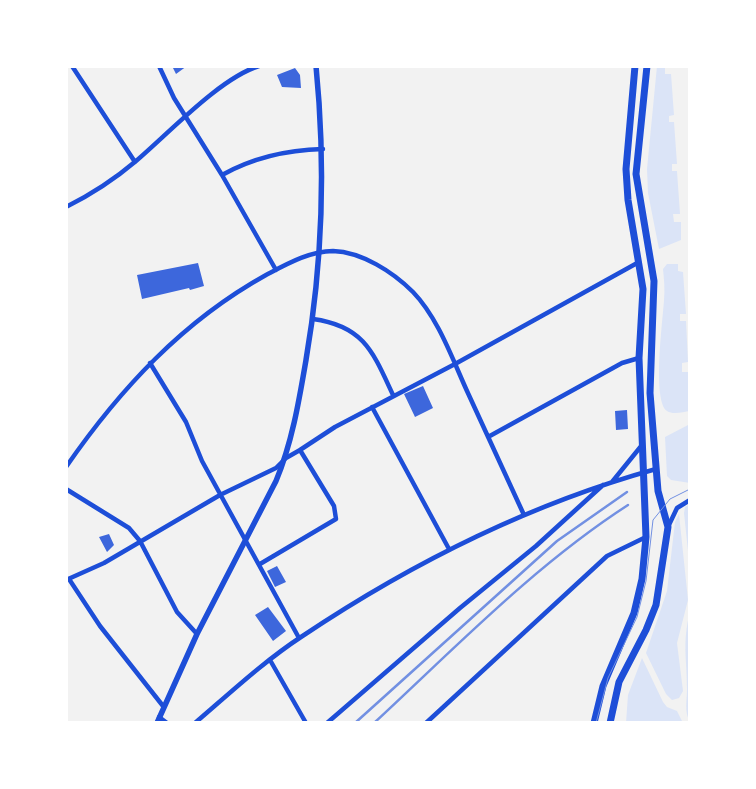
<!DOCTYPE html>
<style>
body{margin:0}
#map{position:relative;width:756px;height:789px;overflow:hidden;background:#f2f2f2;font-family:"Varela Round",sans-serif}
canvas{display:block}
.frame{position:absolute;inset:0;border:68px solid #fff;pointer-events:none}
</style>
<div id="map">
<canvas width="756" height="789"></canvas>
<div class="frame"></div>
</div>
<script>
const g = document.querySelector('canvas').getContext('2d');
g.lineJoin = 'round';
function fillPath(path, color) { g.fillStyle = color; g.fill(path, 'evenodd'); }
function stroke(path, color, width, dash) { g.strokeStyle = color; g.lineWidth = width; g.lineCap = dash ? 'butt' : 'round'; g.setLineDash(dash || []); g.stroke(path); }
fillPath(new Path2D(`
 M 657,66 L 665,66 L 665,74 L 671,74 L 674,115 L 669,116 L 669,122 L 674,122 L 677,164 L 672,164 L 672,171 L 677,171 L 680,214 L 673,214 L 674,222 L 681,222 L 681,240 L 659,249 L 648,193 L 647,169 Z
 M 667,264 L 678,264 L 678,271 L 683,272 L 686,314 L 680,314 L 680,321 L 686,321 L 688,362 L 682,363 L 682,372 L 689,372 L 690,411 C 683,412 673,415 667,411 C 652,400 663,319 664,300 C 665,289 664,279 663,269 Z
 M 690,424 L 690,483 L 671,480 L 667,476 L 665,437 Z
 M 690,504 L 690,570 L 684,513 L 685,507 Z
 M 679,514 L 688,600 L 677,643 L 683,691 L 679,698 L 672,700 L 666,694 L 646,653 L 667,591 L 675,522 Z
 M 690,611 L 690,723 C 684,710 687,702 687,689 C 687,658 682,644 690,611 Z
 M 642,658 L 663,702 L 667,707 L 677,711 L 683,723 L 626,723 L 628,695 Z`), '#dbe4f7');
fillPath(new Path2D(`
 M 172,66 L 187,66 L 176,74 Z
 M 295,68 L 300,75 L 301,88 L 282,87 L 277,75 Z
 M 198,263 L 204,286 L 190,290 L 189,288 L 142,299 L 137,275 Z
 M 423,386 L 433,408 L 415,417 L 404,394 Z
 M 627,410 L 628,429 L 616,430 L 615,411 Z
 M 109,534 L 114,545 L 107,552 L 99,537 Z
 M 277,566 L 286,582 L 275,587 L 267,571 Z
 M 268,607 L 286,631 L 273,641 L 255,615 Z`), '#3d67dc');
stroke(new Path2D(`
 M 72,66 L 135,162
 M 159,66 L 174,98 L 222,175 L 276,270
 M 222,175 C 254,157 286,150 323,149
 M 66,207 C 90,195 116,178 136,161 C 169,133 220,78 259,66
 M 313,319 C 364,326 373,352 393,395
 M 150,363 L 186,422 L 202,461 L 299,638
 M 372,407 L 449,549
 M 488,437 L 622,363 L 639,358
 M 300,450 L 335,427 L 455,364 L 639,262
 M 66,467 C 120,389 183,321 266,275 C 287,264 310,251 333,251 C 362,252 393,272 413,292 C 438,318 452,358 467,391 C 486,433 505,473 524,515
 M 612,482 L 642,445
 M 66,489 L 129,528 L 140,541 L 177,612 L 197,634
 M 668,527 L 677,508 L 690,500
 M 69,579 L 100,626 L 163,706
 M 66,580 L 104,563 L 220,495 L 276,468 L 286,458 L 300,450 L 334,506 L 336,519 L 260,564
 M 270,660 L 306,723
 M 159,717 L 167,723
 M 195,723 C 229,694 263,662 301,637 C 410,564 530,504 656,469
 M 327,723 L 460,608 L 536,546 L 603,485
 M 426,723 L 607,556 L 646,537`), '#1d4ed8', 4.5);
stroke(new Path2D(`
 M 157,723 L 197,634 L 276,481 C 292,443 299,401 306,360 C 323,261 326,167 316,66`), '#1d4ed8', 5.5);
stroke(new Path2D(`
 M 594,723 L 603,686 L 634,613 L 642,579 L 646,537 L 639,358 L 643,289 L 628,200 L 626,169 L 635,66
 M 610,723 L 619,682 L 646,630 L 656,605 L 668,527 L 658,491 L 650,393 L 654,281 L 636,174 L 647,66`), '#1d4ed8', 7);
stroke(new Path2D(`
 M 596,723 L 608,678 L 637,617 L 646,581 L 653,520 L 670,499 L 690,489`), '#7290e2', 1);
stroke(new Path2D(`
 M 355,723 L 557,541 L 627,492
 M 374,723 C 455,648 535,565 628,505`), '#7290e2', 2.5);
</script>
